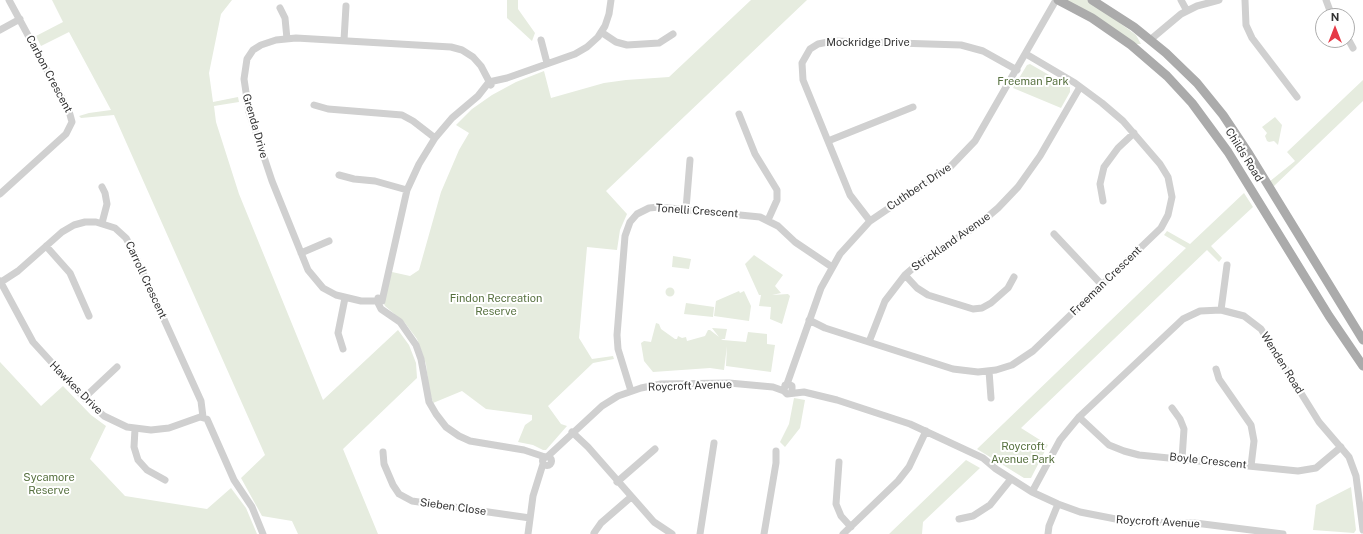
<!DOCTYPE html>
<html>
<head>
<meta charset="utf-8">
<style>
	body { margin:0 }
	#map { position:relative; width:1363px; height:534px; overflow:hidden; background:#fff; font-family:"Public Sans",sans-serif }
	canvas { display:block }
	.north { position:absolute; left:1315px; top:8px; width:40px; height:40px; box-sizing:border-box; background:#fff; border:1px solid #adadad; border-radius:50%; rotate:0deg; font-size:11px; font-weight:700; line-height:16px; text-align:center; color:#333 }
	.north::after { content:''; display:block; margin:auto; width:14px; height:18px; background:#e63946; clip-path:polygon(50% 0,100% 100%,50% 72%,0 100%) }
</style>
</head>
<body>
<div id="map">
<canvas width="1363" height="534"></canvas>
<div class="north">N</div>
</div>
<script>
const context = document.querySelector('canvas').getContext('2d');
context.lineJoin = 'round';
function paint(path, color) {
  context.fillStyle = color;
  context.fill(path, 'evenodd');
}
function shape(rows) {
  const path = new Path2D();
  for (const r of rows) {
    if (r.length === 3) {
      path.moveTo(r[0] + r[2], r[1]);
      path.arc(r[0], r[1], r[2], 0, 2 * Math.PI);
      continue;
    }
    path.moveTo(r[0], r[1]);
    for (let i = 2; i < r.length; i += 2) path.lineTo(r[i], r[i + 1]);
  }
  return path;
}
function trace(path, color, width, dash) {
  context.strokeStyle = color;
  context.lineWidth = width;
  context.lineCap = dash ? 'butt' : 'round';
  context.setLineDash(dash || []);
  context.stroke(path);
}
function drawText(font, color, halo, rows, align = 'center') {
  context.font = font + ' "Public Sans",sans-serif';
  context.lineWidth = 4;
  context.setLineDash([]);
  context.textBaseline = 'middle';
  context.strokeStyle = halo;
  context.fillStyle = color;
  for (const [text, x, y, turn = 0] of rows) {
    context.save();
    context.translate(x, y);
    context.rotate((+turn || 0) * Math.PI / 180);
    context.textAlign = isNaN(turn) ? turn : align;
    if (halo) context.strokeText(text, 0, 0);
    context.fillText(text, 0, 0);
    context.restore();
  }
}
paint(shape([
	[52,0,232,0,221,14,209,73,213,102,238,97,239,102,214,106,216,122,239,194,323,400,398,330,409,345,416,363,417,378,343,449,378,534,298,534,292,521,262,516,241,478,265,455,114,115,81,118,79,116,89,113,111,110,69,32,41,46,36,36,63,22],
	[507,0,518,0,518,9,535,33,532,41,507,18],
	[751,0,807,0,606,191,627,214,620,230,617,250,587,247,579,338,592,359,613,356,614,359,593,363,548,406,561,424,567,426,546,450,543,450,533,445,518,442,525,425,532,420,532,415,486,409,462,391,433,403,429,389,426,364,417,339,405,323,385,306,383,302,392,272,410,276,419,270,441,192,459,150,469,133,456,125,472,109,492,95,516,82,544,71,551,98,604,83,626,80,669,77],
	[1066,0,1087,0,1097,6,1136,35,1141,44,1135,44],
	[1030,64,1070,87,1070,92,1061,108,1013,88,1027,65],
	[1363,80,1363,101,1274,186,1271,185,1269,182,1295,161,1287,152],
	[1275,117,1282,125,1278,145,1274,141,1269,142,1267,141,1265,136,1267,133,1262,127],
	[1244,193,1253,207,1211,246,1222,258,1219,262,1207,250,1021,428,1048,445,1031,478,1024,478,977,449,1186,248,1164,235,1167,231,1190,244],
	[754,255,783,275,775,286,781,293,772,295,788,294,790,296,782,324,770,319,771,307,759,306,761,295,764,295,759,295,745,264],
	[673,256,691,259,689,269,672,267],
	[670,292,4.5],
	[739,291,740,293,744,291,751,306,749,321,714,316,716,301],
	[686,303,714,307,713,317,684,314],
	[656,323,659,324,661,329,675,339,677,339,678,336,682,338,686,337,687,341,705,336,708,330,710,330,719,337,712,328,727,329,725,339,721,339,723,340,746,342,748,332,767,334,767,344,775,345,771,372,726,366,727,346,724,370,710,368,653,372,644,361,641,343,644,341,651,342],
	[0,362,41,406,63,386,91,415,106,426,90,459,125,496,207,509,231,488,246,508,257,534,0,534],
	[794,398,805,400,800,428,785,447,780,442,789,424],
	[966,460,980,468,923,522,922,534,889,534],
	[1351,487,1356,530,1354,533,1313,530,1316,505]
]), '#e6ecdf');
trace(shape([
	[1181,0,1187,11],
	[1245,0,1246,25,1252,38,1297,97],
	[1326,0,1332,16],
	[280,8,285,18,287,39],
	[0,30,20,19],
	[601,32,616,42,627,45,659,43,673,34],
	[1347,37,1353,48],
	[344,40,346,6],
	[541,40,547,63],
	[1150,40,1181,14,1197,6,1219,0],
	[314,105,328,109,402,115,413,121,435,138],
	[739,114,755,154,777,190,777,200,768,220],
	[828,141,913,107],
	[339,175,354,179,375,181,407,190],
	[102,187,105,193,107,204,102,223],
	[0,194,66,134,72,122,69,111,9,0],
	[1103,201,1100,184,1104,167,1118,148,1134,133],
	[686,209,690,160],
	[870,221,850,195,803,80,802,63,810,49,818,44,833,41,961,45,983,51,1017,70],
	[1054,234,1102,285],
	[46,246,70,273,89,316],
	[301,253,329,241],
	[905,275,917,288,928,295,973,309,982,308,991,303,1008,288,1014,277],
	[0,281,33,342,84,398,104,416,127,427,151,430,169,428,200,417,207,419,234,480,252,507,263,534],
	[1,282,18,271,62,232,74,225,85,222,96,222,115,228,126,238,133,251,201,401,203,417],
	[378,298,378,303,381,309,400,322,416,345,421,359,429,402,436,414,446,427,459,436,470,441,524,450,545,457],
	[382,301,361,301,336,295,323,288,308,270,272,181,249,112,244,79,247,59,253,50,261,45,276,40,296,38,451,47,462,50,473,57,481,66,491,85],
	[382,301,407,190,419,164,435,138,452,118,478,96,489,82,507,78,575,54,587,47,598,37,605,26,609,14,611,0],
	[1221,310,1227,265],
	[809,320,825,328,953,369,978,372,996,370,1012,365,1033,351,1161,228,1168,215,1172,197,1168,177,1160,164,1123,121,1102,103,1075,83,1026,54],
	[869,342,885,301,905,275,920,262,978,225,998,208,1018,187,1040,156,1080,87],
	[343,349,338,333,345,298],
	[1216,369,1219,379,1251,425,1254,441,1251,466],
	[989,371,991,398],
	[787,384,821,288,840,254,870,221,951,166,975,141,1056,0],
	[631,391,618,349,617,335,625,236,630,222,637,214,649,208,659,207,760,217,778,226,795,242,832,267],
	[792,392,792,386,788,384,785,385,784,391,787,394,804,392,837,400,910,424,983,458,996,469,1032,492,1058,504,1080,512,1131,522,1195,523,1283,534],
	[84,398,117,367],
	[1172,408,1180,419,1184,429,1182,459],
	[1079,417,1109,445,1124,451,1139,455,1298,471,1316,468,1341,447],
	[135,429,134,447,138,460,147,470,165,480],
	[572,432,588,447,654,522,672,534],
	[383,452,384,464,393,485,399,494,412,501,530,518],
	[547,461,4.5],
	[547,457,602,406,618,396,641,388,661,384,729,383,773,387,784,391],
	[839,462,836,504,841,516,851,527],
	[617,482,655,449],
	[1032,492,1060,440,1079,417,1183,319,1200,311,1221,310,1244,316,1261,329,1319,422,1349,457,1356,476,1363,530],
	[959,519,973,516,990,505,1011,479],
	[594,533,601,523,631,497],
	[528,534,533,496,543,464],
	[700,534,714,443],
	[764,534,776,463,776,451],
	[843,534,898,481,909,467,926,431],
	[1048,534,1049,526,1058,504]
]), '#d0d0d0', 7);
trace(shape([
	[1058,0,1092,18,1131,45,1167,76,1192,103,1228,152,1329,316,1363,366],
	[1092,0,1134,27,1166,53,1197,83,1223,115,1249,154,1363,340]
]), '#ababab', 9);
drawText('11px', '#333', '#fff', [
	["Mockridge Drive",868,43],
	["Carbon Crescent",49,74,62],
	["Grenda Drive",255,126,74],
	["Childs Road",1244,155,58],
	["Cuthbert Drive",919,187,-34],
	["Tonelli Crescent",697,211,4],
	["Strickland Avenue",951,242,-35],
	["Carroll Crescent",146,280,65],
	["Freeman Crescent",1106,281,-44],
	["Wenden Road",1282,363,58],
	["Roycroft Avenue",690,386,-2],
	["Hawkes Drive",76,388,45],
	["Boyle Crescent",1208,461,6],
	["Sieben Close",453,507,8],
	["Roycroft Avenue",1158,522,3]
]);
drawText('11px', '#56703f', '#fff', [
	["Freeman Park",1033,82],
	["Findon Recreation",496,299],
	["Reserve",496,312],
	["Roycroft",1023,447],
	["Avenue Park",1023,460],
	["Sycamore",49,478],
	["Reserve",49,491]
]);
</script>
</body>
</html>
